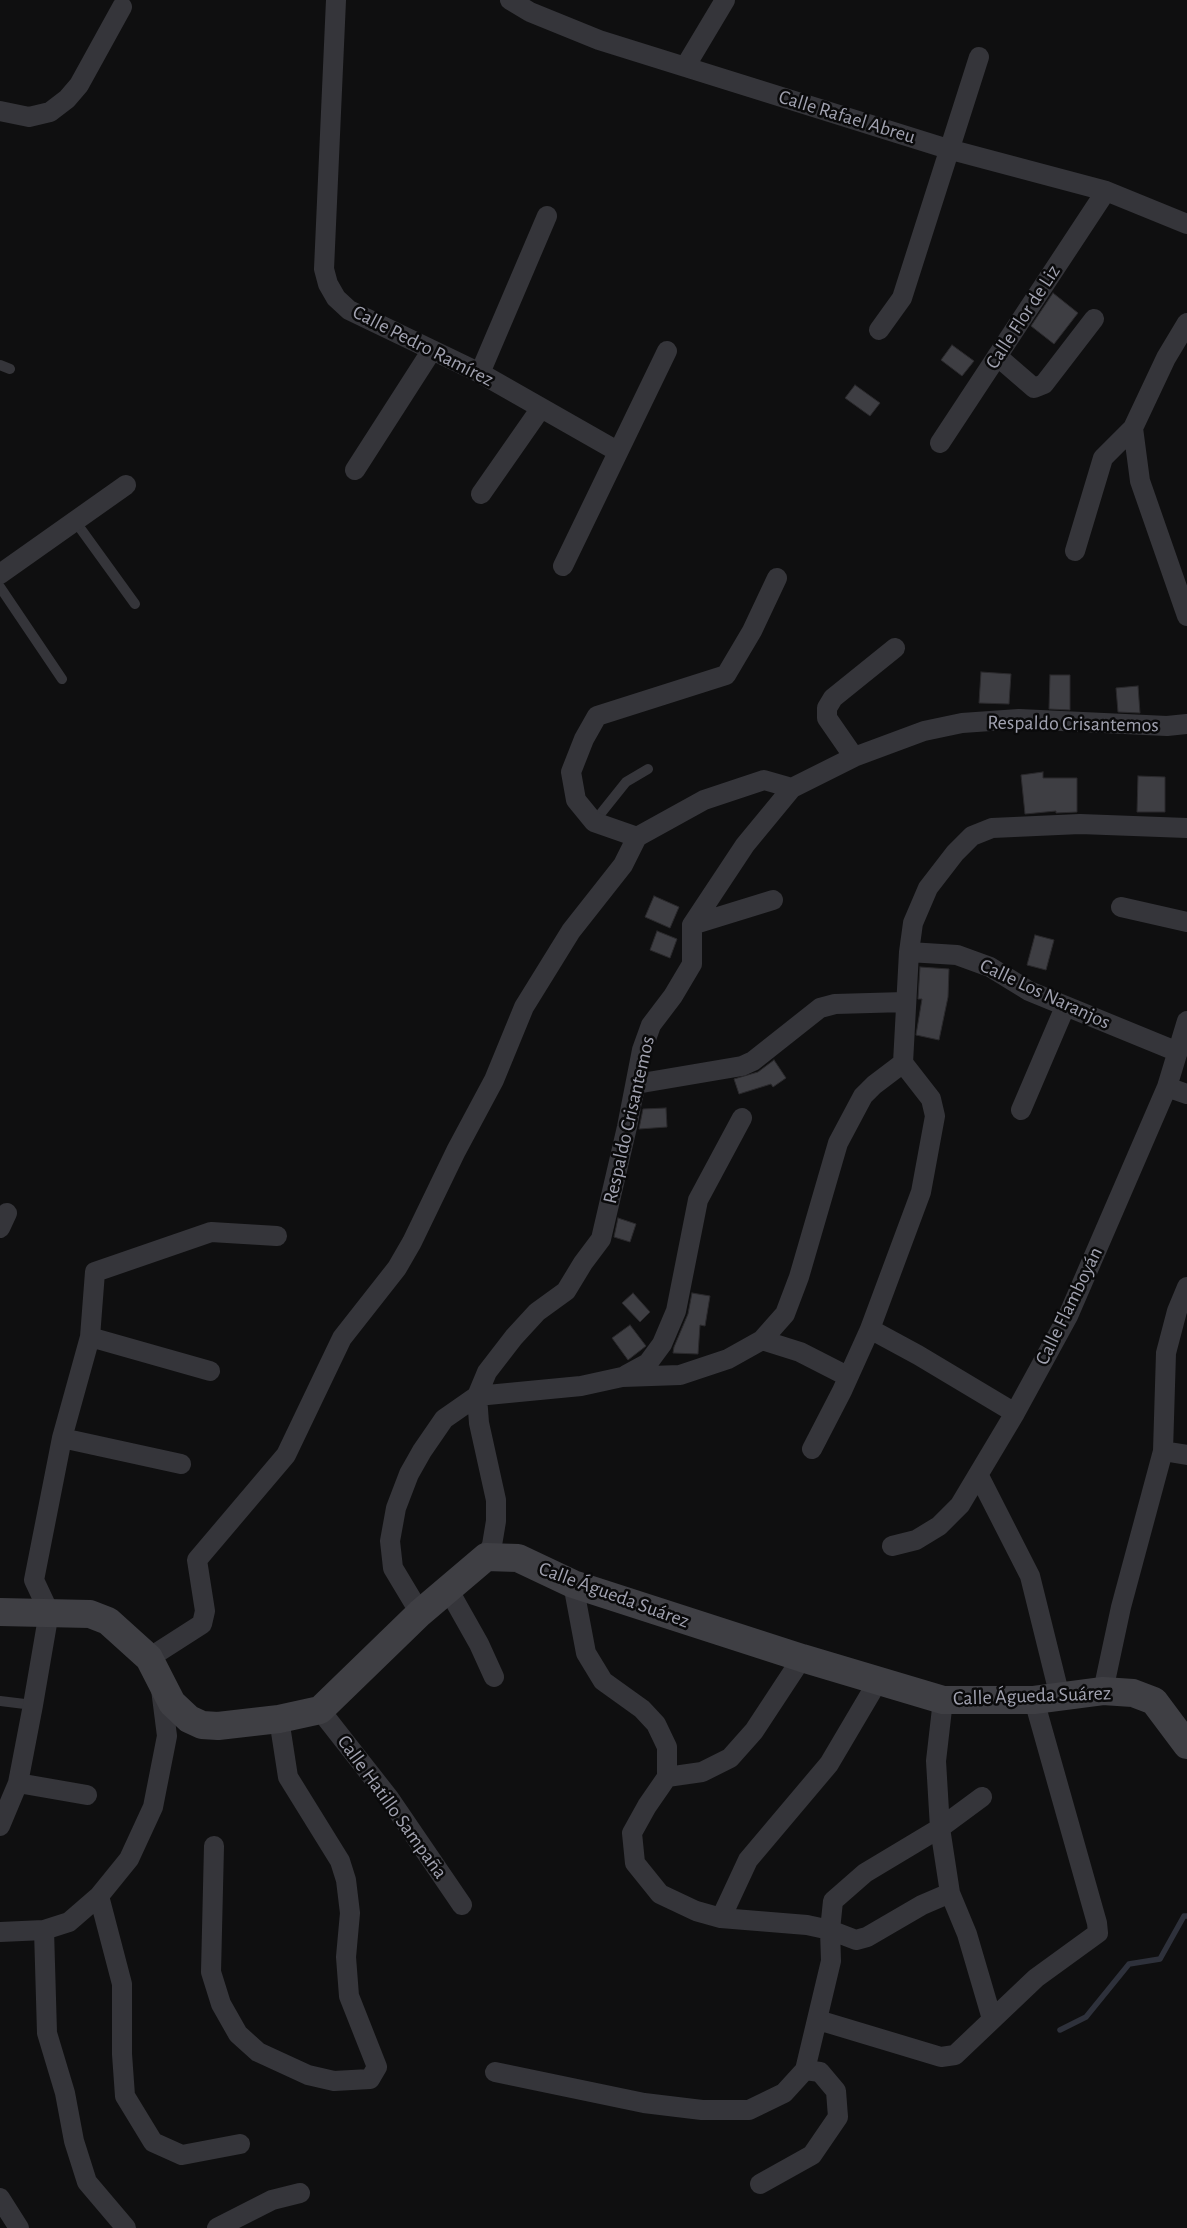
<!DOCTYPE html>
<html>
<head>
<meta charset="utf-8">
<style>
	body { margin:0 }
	canvas { display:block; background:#0f0f10 }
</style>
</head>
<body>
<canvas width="1187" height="2228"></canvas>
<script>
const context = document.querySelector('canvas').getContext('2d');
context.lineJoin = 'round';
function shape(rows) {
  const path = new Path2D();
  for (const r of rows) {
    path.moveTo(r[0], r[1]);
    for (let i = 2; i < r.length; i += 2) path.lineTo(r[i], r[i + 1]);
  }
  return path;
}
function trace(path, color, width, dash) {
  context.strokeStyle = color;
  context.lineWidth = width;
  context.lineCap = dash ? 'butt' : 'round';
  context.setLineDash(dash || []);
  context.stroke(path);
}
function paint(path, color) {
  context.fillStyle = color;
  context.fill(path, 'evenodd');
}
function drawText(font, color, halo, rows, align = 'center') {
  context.font = font + ' "Alegreya Sans",sans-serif';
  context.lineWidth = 5;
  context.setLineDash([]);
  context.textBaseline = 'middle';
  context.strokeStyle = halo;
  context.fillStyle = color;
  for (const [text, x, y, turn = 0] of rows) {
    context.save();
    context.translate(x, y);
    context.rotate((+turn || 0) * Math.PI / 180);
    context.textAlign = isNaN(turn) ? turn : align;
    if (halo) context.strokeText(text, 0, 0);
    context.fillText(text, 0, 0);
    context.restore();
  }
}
trace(shape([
	[1060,2030,1086,2017,1129,1964,1160,1959,1184,1916,1187,1916]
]), '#2e313b', 5.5);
const building = shape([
	[1053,293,1078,313,1054,344,1031,326,1053,293],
	[952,345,974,361,962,376,941,360,952,345],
	[855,385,880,403,870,416,845,398,855,385],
	[981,672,1011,674,1009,704,979,703,981,672],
	[1050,675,1070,675,1070,710,1049,709,1050,675],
	[1138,686,1140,713,1118,712,1116,688,1138,686],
	[1043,772,1043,778,1077,778,1077,812,1056,813,1056,811,1025,814,1021,775,1043,772],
	[1138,776,1165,777,1165,812,1137,812,1138,776],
	[654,896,679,907,670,928,645,917,654,896],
	[657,931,677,939,670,958,650,950,657,931],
	[1035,935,1054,940,1046,970,1027,965,1035,935],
	[920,967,949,969,948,997,939,1040,916,1035,922,999,918,999,920,967],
	[774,1060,786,1078,773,1087,771,1084,739,1094,734,1079,758,1072,774,1060],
	[666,1108,667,1127,639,1129,643,1109,666,1108],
	[618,1218,636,1224,630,1242,614,1237,618,1218],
	[633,1293,650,1312,640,1322,622,1303,633,1293],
	[692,1293,710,1296,705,1326,700,1325,698,1354,673,1353,674,1347,688,1314,692,1293],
	[630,1325,646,1346,628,1360,612,1338,630,1325]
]);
paint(building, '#3e3e43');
trace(building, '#2a292c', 1);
trace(shape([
	[0,365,10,369],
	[75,521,135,604],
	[0,587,62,679],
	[594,822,626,782,648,769],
	[0,1701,33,1705]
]), '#35353a', 10);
trace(shape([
	[336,0,324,269,328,284,336,298,349,310,480,373,617,451],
	[510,0,530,12,599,40,948,149,1106,191,1187,224],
	[685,67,725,0],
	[0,111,29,117,50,112,67,99,79,85,122,7],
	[1187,323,1166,358,1133,428,1140,481,1187,616],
	[879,330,902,298,979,57],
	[997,356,1034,388,1044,384,1094,319],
	[480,373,547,216],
	[940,443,1106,191],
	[355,470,432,350],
	[481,494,541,408],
	[1075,551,1103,458,1133,428],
	[563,566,667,351],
	[0,574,126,485],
	[854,757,827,718,827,708,833,698,895,648],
	[637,837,594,822,576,800,571,772,584,739,597,716,726,675,752,631,777,578],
	[1121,907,1187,922],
	[692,925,773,900],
	[909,952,957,955,990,967,1029,991,1178,1052],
	[636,1084,742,1066,753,1061,820,1008,835,1004,905,1002],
	[1167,1087,1187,1094],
	[1021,1110,1065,1007],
	[0,1228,7,1213],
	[90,1337,210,1371],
	[762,1340,800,1352,847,1376],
	[626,1375,648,1363,662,1344,676,1311,698,1200,742,1118],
	[1015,1413,918,1355,870,1329,921,1192,935,1116,931,1099,903,1063,909,952,913,923,928,888,955,853,972,836,992,828,1080,824,1187,828],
	[62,1438,181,1464],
	[812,1449,842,1391,870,1329],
	[1163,1451,1187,1455],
	[979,1476,1030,1576,1060,1697],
	[892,1546,916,1540,939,1526,960,1505,1015,1413,1068,1316,1167,1087,1187,1021],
	[486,1557,492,1545,496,1521,496,1500,479,1423,477,1396,487,1372,514,1337,537,1312,566,1291,583,1263,601,1239,627,1127,642,1050,651,1025,673,996,692,964,692,925,745,845,792,788,854,757,924,731,962,723,1019,719,1167,726,1187,724],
	[573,1584,586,1653,603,1681,642,1709,656,1724,667,1747,667,1777,647,1806,632,1833,635,1863,660,1894,696,1911,721,1918,807,1925,830,1930,856,1940,867,1937,922,1905,950,1893],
	[448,1589,479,1644,494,1677],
	[420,1613,393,1568,390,1541,396,1508,409,1474,422,1451,444,1419,477,1396,581,1386,622,1377,680,1375,728,1359,762,1340,785,1314,799,1277,838,1143,863,1096,874,1085,903,1063],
	[149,1658,202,1624,205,1611,197,1560,286,1455,342,1338,397,1268,412,1242,456,1151,494,1080,524,1007,571,931,623,865,637,837,704,800,764,780,792,788],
	[1103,1691,1121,1607,1163,1451,1166,1353,1177,1311,1187,1287],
	[943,1700,936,1761,940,1828,950,1893,967,1934,992,2019],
	[320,1710,389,1798,462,1905],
	[667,1777,702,1772,730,1758,754,1731,802,1658],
	[18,1783,87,1795],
	[0,1826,18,1783,33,1705,49,1612,34,1580,62,1438,90,1337,95,1272,211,1232,277,1236],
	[214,1846,211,1972,221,2004,238,2034,258,2052,308,2075,334,2081,370,2079,377,2067,349,1996,346,1957,350,1913,346,1880,340,1861,288,1777,279,1719],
	[99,1896,122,1984,122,2054,125,2096,153,2142,182,2155,240,2144],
	[721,1918,748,1860,829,1764,878,1681],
	[0,1932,44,1930],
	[818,2020,941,2057,955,2055,1036,1978,1098,1933,1097,1923,1034,1700],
	[495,2072,644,2103,702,2110,749,2110,784,2093,805,2070,831,1961,830,1930,833,1901,865,1873,940,1828,982,1797],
	[760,2184,812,2155,838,2117,836,2091,820,2072,805,2070],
	[0,2198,19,2228],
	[126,2228,87,2182,74,2141,65,2093,47,2033,44,1930,69,1922,99,1896,129,1859,153,1807,167,1736,161,1689],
	[217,2228,272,2200,300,2193]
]), '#35353a', 20);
trace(shape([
	[0,1612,90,1614,108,1621,149,1658,172,1703,189,1719,202,1725,218,1726,279,1719,320,1710,420,1613,486,1557,518,1558,573,1584,802,1658,943,1700,1034,1700,1103,1691,1133,1693,1154,1701,1187,1745]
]), '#3f3f44', 28);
drawText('20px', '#a1a2b0', '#0a0a0b', [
	["Calle Rafael Abreu",847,117,17],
	["Calle Flor de Liz",1023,317,-57],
	["Calle Pedro Ramírez",423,346,27],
	["Respaldo Crisantemos",1073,724,1],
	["Calle Los Naranjos",1045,994,25],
	["Respaldo Crisantemos",629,1120,-77],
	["Calle Flamboyán",1069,1306,-64],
	["Calle Águeda Suárez",614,1595,20],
	["Calle Águeda Suárez",1032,1696,-2],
	["Calle Hatillo Sampaña",392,1807,54]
]);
</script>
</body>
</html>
